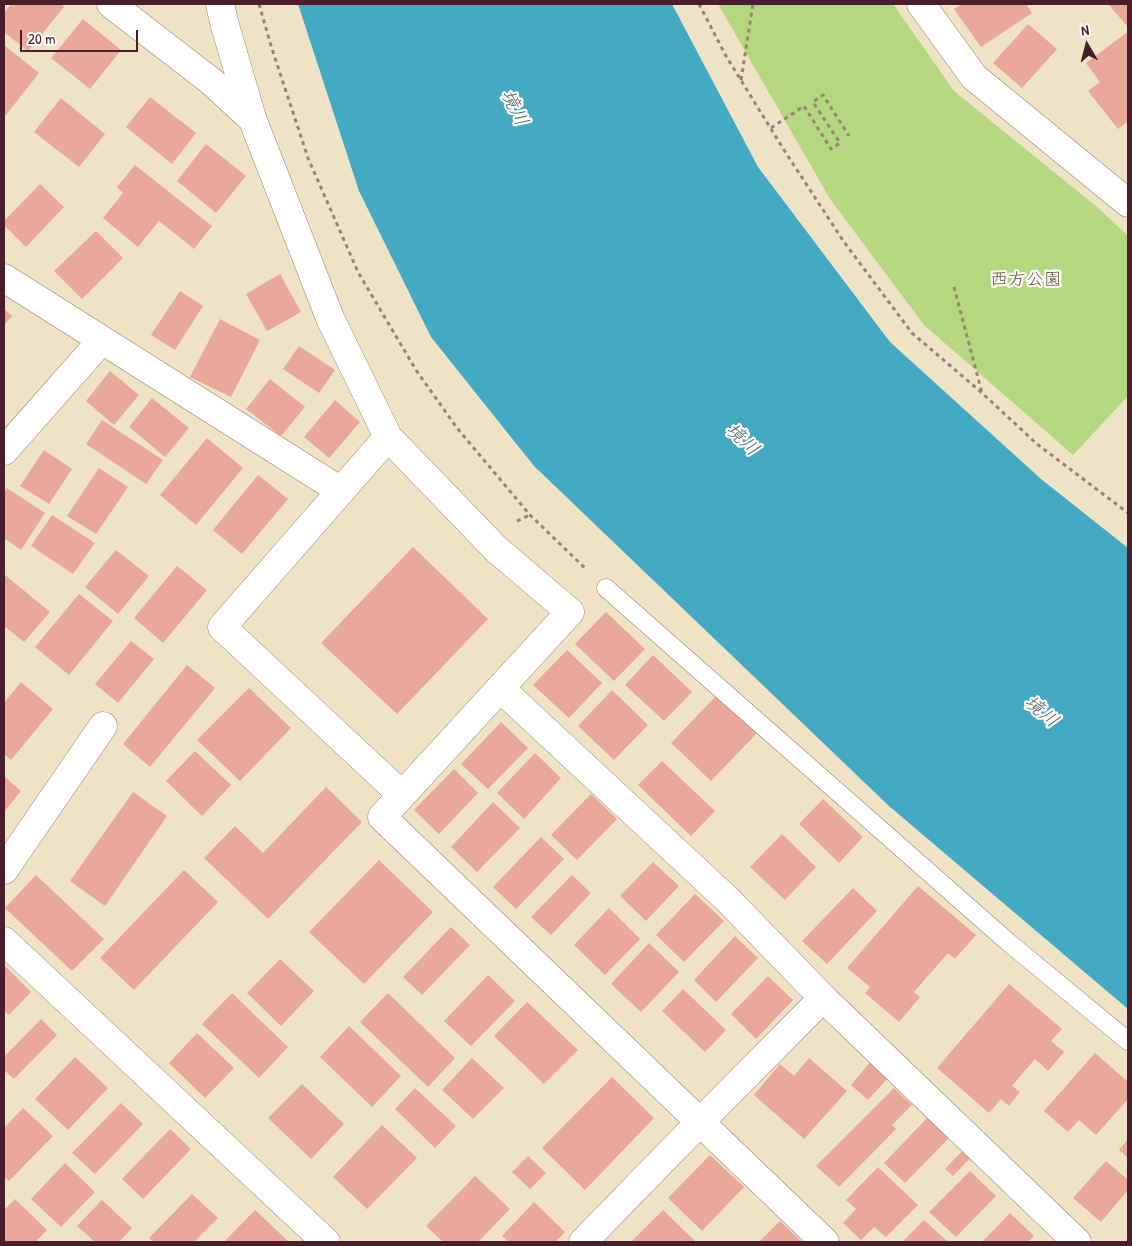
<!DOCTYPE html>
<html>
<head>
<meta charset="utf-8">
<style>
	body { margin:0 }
	#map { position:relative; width:1132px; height:1246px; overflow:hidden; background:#eee3c5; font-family:"Patrick Hand",sans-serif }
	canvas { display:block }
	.frame { position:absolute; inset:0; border:5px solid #4a1f2b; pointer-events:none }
	.north { position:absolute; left:1062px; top:20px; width:50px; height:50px; -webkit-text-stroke:4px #fdfcf7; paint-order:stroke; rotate:352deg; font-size:14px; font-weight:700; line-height:20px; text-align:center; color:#4a1f2b }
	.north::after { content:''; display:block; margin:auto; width:18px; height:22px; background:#4a1f2b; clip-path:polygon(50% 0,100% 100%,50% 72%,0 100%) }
	.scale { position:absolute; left:20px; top:30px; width:118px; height:22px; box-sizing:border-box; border:2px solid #4a1f2b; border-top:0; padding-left:6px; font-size:15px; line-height:18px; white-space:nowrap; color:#4a1f2b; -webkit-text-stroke:4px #fdfcf7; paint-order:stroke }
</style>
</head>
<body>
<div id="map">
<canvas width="1132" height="1246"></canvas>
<div class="frame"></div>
<div class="north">N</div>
<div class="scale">20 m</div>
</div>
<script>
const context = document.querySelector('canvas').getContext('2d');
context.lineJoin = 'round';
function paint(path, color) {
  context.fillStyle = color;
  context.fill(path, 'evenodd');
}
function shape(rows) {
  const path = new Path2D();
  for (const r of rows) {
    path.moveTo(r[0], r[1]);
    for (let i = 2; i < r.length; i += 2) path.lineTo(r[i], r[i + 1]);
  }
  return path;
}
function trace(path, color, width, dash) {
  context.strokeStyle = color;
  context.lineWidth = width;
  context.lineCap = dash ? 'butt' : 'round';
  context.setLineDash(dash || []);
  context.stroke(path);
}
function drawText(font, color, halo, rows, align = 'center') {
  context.font = font + ' "Patrick Hand","Klee One",sans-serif';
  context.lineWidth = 4.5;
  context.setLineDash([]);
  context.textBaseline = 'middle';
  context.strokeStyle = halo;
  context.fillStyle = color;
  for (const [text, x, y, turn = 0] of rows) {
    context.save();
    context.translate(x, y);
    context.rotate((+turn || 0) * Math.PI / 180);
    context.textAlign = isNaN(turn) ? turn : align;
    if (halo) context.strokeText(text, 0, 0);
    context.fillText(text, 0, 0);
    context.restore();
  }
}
paint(shape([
	[718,4,893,4,954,91,1097,207,1128,236,1128,396,1073,455,924,325,830,199]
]), '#b5d77f');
paint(shape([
	[298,4,672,4,758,167,890,342,1041,479,1128,548,1128,1009,889,806,534,466,431,337,359,191]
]), '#44aac4');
paint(shape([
	[11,4,61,4,64,7,28,51,4,32,4,13],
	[962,4,1026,4,1032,13,981,47,954,9],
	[1108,4,1128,4,1128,27],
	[83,19,121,50,90,89,51,58],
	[1028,24,1057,49,1022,88,993,63],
	[1126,33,1128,36,1128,121,1118,129,1088,91,1100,82,1086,63],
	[4,45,39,73,6,115,4,113],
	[150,97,196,133,172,164,126,127],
	[61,98,105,134,79,167,34,132],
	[206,144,246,176,216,213,177,181],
	[135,165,212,226,194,249,159,221,138,247,103,218,123,193,117,187],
	[40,184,64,207,26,247,4,225,4,221],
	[96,231,123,258,82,299,54,271],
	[280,274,301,312,267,331,246,294],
	[180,291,203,306,175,350,151,335],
	[4,309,12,316,4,325],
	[220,319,260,340,231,397,190,377],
	[299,346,335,370,319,393,283,369],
	[110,371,139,395,114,425,86,401],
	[270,379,305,407,281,436,246,409],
	[152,398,189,428,165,457,129,427],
	[335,400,360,422,329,458,304,437],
	[102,420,163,460,146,484,86,444],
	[207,438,243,468,196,525,160,495],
	[44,450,72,469,49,504,20,486],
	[99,468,128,487,96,534,67,516],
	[258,475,288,499,242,554,213,530],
	[7,488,45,513,21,550,4,538,4,493],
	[52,515,95,543,73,574,31,546],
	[413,547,488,619,397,714,321,643],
	[116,550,149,576,118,614,85,587],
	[177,566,207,590,163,643,134,618],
	[5,575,50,612,24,642,4,626],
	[79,594,113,621,69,675,35,647],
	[606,612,645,649,614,681,575,644],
	[131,641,154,659,118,703,95,684],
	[567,650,602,683,569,718,533,685],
	[653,655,692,692,664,721,625,685],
	[187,665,215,688,150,767,123,744],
	[21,682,53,709,11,760,4,754,4,703],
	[249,688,291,728,240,781,197,740],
	[612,690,648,725,614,760,578,726],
	[717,695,757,733,711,781,671,743],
	[501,722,528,748,488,789,461,764],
	[195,751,231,785,202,816,166,781],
	[535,753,561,778,524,819,497,793],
	[662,761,715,811,691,836,638,785],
	[454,769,478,793,439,834,414,810],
	[4,776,21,791,4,812],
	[326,787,362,822,268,919,204,858,235,826,263,853],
	[133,792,167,816,105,906,70,881],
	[591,794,617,819,577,860,551,835],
	[823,799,863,837,839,863,799,824],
	[493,802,520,828,477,872,451,847],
	[782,834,816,867,785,900,750,867],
	[541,837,564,859,516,909,493,887],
	[379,860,433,912,364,984,309,932],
	[653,862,679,886,646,921,620,896],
	[184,870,218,902,134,990,100,958],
	[36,875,104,939,72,971,5,908],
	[572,875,591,893,551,935,531,917],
	[918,886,976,935,955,959,948,953,914,992,920,997,899,1022,865,993,870,987,847,968],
	[853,888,877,911,827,964,802,941],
	[695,894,724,921,684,962,656,935],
	[609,908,640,939,605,975,574,945],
	[451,927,470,945,422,995,403,977],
	[735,936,758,958,716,1002,694,980],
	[649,943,679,972,641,1012,611,984],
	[280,959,314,991,281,1026,247,993],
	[4,965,31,992,9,1015,4,1010],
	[488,975,515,1001,471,1046,444,1021],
	[768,976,793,1000,756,1039,731,1014],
	[1009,984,1062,1029,1051,1041,1064,1052,1048,1071,1035,1059,1012,1086,1020,1092,1009,1106,1001,1099,989,1113,937,1068],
	[683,989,726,1030,705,1052,662,1011],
	[232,993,288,1047,259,1078,202,1024],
	[388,993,455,1058,428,1087,360,1022],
	[527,1002,578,1050,544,1084,494,1036],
	[41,1019,57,1035,14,1079,4,1070,4,1057],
	[349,1026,401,1076,372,1107,320,1057],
	[197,1033,234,1068,205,1098,169,1063],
	[1095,1053,1128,1082,1128,1099,1096,1135,1079,1120,1068,1132,1044,1111],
	[75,1057,108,1088,68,1130,35,1099],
	[472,1058,504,1088,473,1119,442,1090],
	[809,1058,847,1091,804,1139,754,1095,780,1064,794,1076],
	[872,1060,890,1076,868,1100,851,1085],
	[612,1077,654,1118,585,1190,542,1148],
	[302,1084,344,1124,311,1159,268,1118],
	[415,1088,456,1126,435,1148,395,1109],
	[894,1088,912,1105,892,1125,896,1129,839,1187,816,1166],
	[121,1103,143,1124,95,1174,72,1153],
	[23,1108,53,1136,9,1181,4,1177,4,1128],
	[928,1117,949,1138,905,1183,884,1163],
	[382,1125,417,1158,367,1209,333,1177],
	[170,1129,191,1149,143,1199,122,1179],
	[1128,1139,1128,1158,1119,1150],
	[964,1149,972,1156,953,1176,945,1169],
	[710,1155,744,1187,702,1231,668,1198],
	[528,1156,546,1173,530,1189,512,1172],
	[1106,1161,1128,1180,1128,1190,1101,1222,1073,1198],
	[65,1163,95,1192,61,1227,31,1199],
	[878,1167,918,1205,886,1237,874,1227,861,1240,843,1223,856,1209,846,1200],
	[970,1171,996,1196,956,1237,929,1212],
	[475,1176,510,1209,478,1242,443,1242,426,1226],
	[192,1194,218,1218,194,1242,153,1242,149,1238],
	[15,1199,47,1230,35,1242,4,1242,4,1210],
	[102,1200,132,1228,119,1242,95,1242,77,1226],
	[534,1202,565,1232,555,1242,509,1242,502,1236],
	[255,1210,289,1242,224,1242],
	[663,1210,696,1242,631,1242],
	[1010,1213,1034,1236,1028,1242,982,1242],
	[924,1220,948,1242,902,1242],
	[780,1221,802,1242,759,1242]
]), '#e9a89a');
const service = shape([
	[606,588,1008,942,1128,1041]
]);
const minor = shape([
	[111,4,212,82,251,118],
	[220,4,224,22,252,118,330,318,388,437,496,549,570,612,382,817,825,1242],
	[921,4,974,77,1128,203],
	[4,278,341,491],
	[388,437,222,627,402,795],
	[4,451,102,340],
	[500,688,728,900,823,998,1077,1242],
	[4,870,103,726],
	[4,941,326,1242],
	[583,1242,700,1122,823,998]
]);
trace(service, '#9c8178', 19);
trace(minor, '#9c8178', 29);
trace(shape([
	[259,4,272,49,308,158,358,272,416,370,457,428,530,515,586,569],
	[699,4,726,56,784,150,844,242,912,333,982,393,1037,444,1128,513],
	[741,80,753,4],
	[771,128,804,106,831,149,840,143,813,102,823,95,849,136],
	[954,287,982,393],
	[517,521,530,515]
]), '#9c8178', 3, [4, 4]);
trace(service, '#fff', 18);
trace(minor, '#fff', 28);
drawText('18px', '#6a5644', '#fdfcf7', [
	["西方公園",1026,280]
]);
drawText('italic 19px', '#475e70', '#fdfcf7', [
	["境川",514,108,64],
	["境川",742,440,43],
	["境川",1041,712,40]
]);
</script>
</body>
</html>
